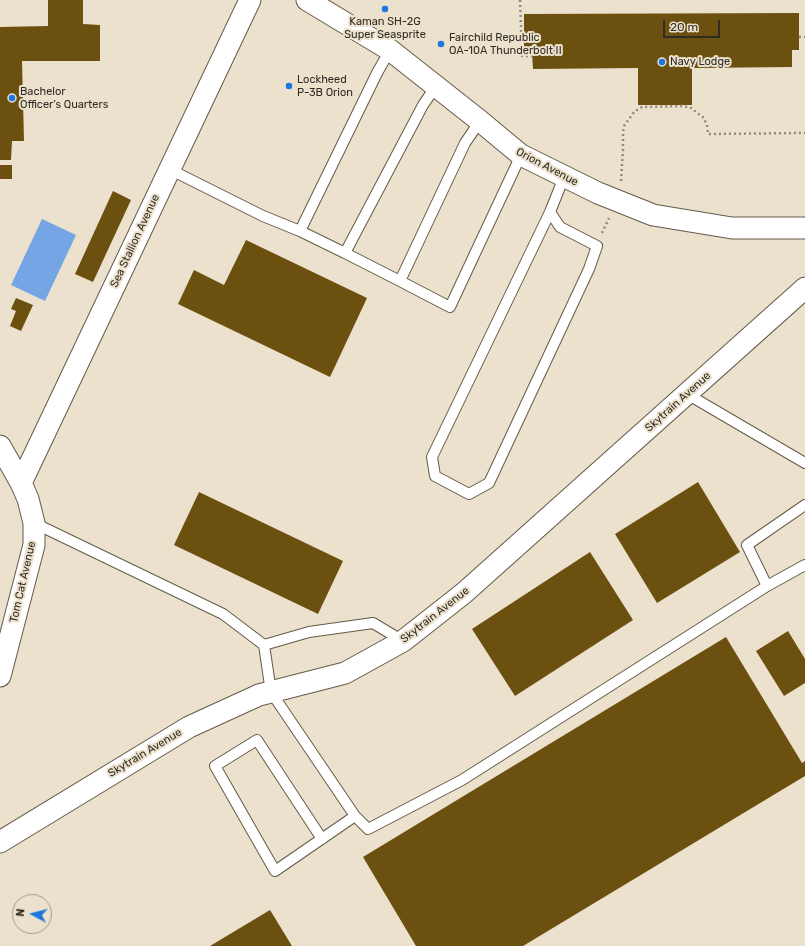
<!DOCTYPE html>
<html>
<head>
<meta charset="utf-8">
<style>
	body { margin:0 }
	#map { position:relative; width:805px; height:946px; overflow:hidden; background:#ece1cd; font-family:Rubik,sans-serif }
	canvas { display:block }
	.north { position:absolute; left:12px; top:894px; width:40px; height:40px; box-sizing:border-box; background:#ece1cd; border:1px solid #a19989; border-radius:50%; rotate:277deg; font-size:11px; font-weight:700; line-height:16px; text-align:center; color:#302c24 }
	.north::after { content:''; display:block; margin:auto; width:14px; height:18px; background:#1a77e0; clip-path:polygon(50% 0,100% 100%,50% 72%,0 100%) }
	.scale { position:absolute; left:663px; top:20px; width:57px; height:18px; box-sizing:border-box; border:2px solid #302c24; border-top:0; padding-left:5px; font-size:12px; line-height:14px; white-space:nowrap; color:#302c24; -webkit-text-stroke:3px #ece1cd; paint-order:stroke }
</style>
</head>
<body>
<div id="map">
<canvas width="805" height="946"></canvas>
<div class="north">N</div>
<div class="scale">20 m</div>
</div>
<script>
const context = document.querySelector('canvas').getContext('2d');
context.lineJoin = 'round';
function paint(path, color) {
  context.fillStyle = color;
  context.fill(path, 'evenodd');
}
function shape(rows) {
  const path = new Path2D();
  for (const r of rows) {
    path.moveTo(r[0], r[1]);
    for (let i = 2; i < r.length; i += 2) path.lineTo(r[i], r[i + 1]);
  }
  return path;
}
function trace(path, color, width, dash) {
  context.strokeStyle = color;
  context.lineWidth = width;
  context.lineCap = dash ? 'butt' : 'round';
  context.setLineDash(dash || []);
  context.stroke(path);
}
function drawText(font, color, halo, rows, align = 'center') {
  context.font = font + ' Rubik,sans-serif';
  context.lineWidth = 4;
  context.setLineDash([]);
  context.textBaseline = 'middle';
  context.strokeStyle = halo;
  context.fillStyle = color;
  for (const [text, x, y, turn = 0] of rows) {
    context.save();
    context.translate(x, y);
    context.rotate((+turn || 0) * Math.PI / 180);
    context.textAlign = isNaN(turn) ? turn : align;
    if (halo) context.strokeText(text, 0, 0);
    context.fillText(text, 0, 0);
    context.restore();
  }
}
paint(shape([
	[42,219,76,235,45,301,11,285]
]), '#75a5e4');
paint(shape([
	[48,0,83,0,83,24,100,25,100,61,22,61,24,141,12,141,11,160,0,160,0,27,48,26],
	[799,13,799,50,792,50,792,67,692,68,692,105,638,105,638,68,533,69,532,53,524,53,524,14],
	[0,165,12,165,12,179,0,179],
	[113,191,131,200,93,282,75,274],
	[246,240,367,298,330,377,178,304,194,270,224,285],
	[16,298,33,305,21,331,10,326,16,311,11,309],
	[698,482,740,552,657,603,615,534],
	[199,492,343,561,318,614,174,545],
	[590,552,633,620,515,696,472,629],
	[788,631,805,659,805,683,784,696,756,651],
	[726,637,802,763,805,761,805,776,523,946,416,946,363,857],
	[270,910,292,946,210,946]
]), '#6c5010');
const lane = shape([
	[480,121,465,143,400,281,450,307,521,155],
	[169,169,263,216,300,231],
	[550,212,560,227,597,246,589,269,489,483,469,494,435,476,432,457,550,212,564,177],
	[345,253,300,231,377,73,390,50],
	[400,281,345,253,423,105,436,86],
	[687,394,805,463],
	[34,523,223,614,264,645],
	[767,586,747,545,805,505],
	[355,816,368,829,462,780,767,586,805,565],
	[322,839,257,740,215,766,275,871,355,816,271,692,264,645,309,632,373,623,403,641]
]);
const street = shape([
	[307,0,390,50,480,121,521,155,598,193,653,215,732,228,805,228],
	[0,446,21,483,28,499,34,523,34,545,0,676],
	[21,483,250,0],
	[0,842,189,727,259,695,345,673,403,641,464,593,805,288]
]);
trace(lane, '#645a49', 12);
trace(street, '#645a49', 23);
trace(shape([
	[520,0,522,56,533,56],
	[799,37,805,37],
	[621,181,623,150,623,132,624,126,634,112,642,107,683,106,691,108,704,118,707,126,708,134,805,133],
	[602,233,609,218]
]), '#91897b', 2.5, [2, 3]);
trace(lane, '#fff', 10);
trace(street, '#fff', 21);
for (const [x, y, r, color] of [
	[385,9,4,"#1a77e0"],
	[441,44,4,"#1a77e0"],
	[662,62,4,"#1a77e0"],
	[289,86,4,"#1a77e0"],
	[12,98,4,"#1a77e0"]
]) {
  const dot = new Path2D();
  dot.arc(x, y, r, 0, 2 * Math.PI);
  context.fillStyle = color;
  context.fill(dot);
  trace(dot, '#ece1cd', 1.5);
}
drawText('11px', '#302c24', '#ece1cd', [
	["Kaman SH-2G",385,22,"center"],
	["Super Seasprite",385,35,"center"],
	["Fairchild Republic",449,38],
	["OA-10A Thunderbolt II",449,51],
	["Navy Lodge",670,62],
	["Lockheed",297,80],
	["P-3B Orion",297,93],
	["Bachelor",20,92],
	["Officer’s Quarters",20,105]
], 'left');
drawText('11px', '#302c24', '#ece1cd', [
	["Orion Avenue",547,167,28],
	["Sea Stallion Avenue",135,241,-65],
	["Skytrain Avenue",678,402,-42],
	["Tom Cat Avenue",23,582,-77],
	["Skytrain Avenue",435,615,-38],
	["Skytrain Avenue",145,753,-31]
]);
</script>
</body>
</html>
